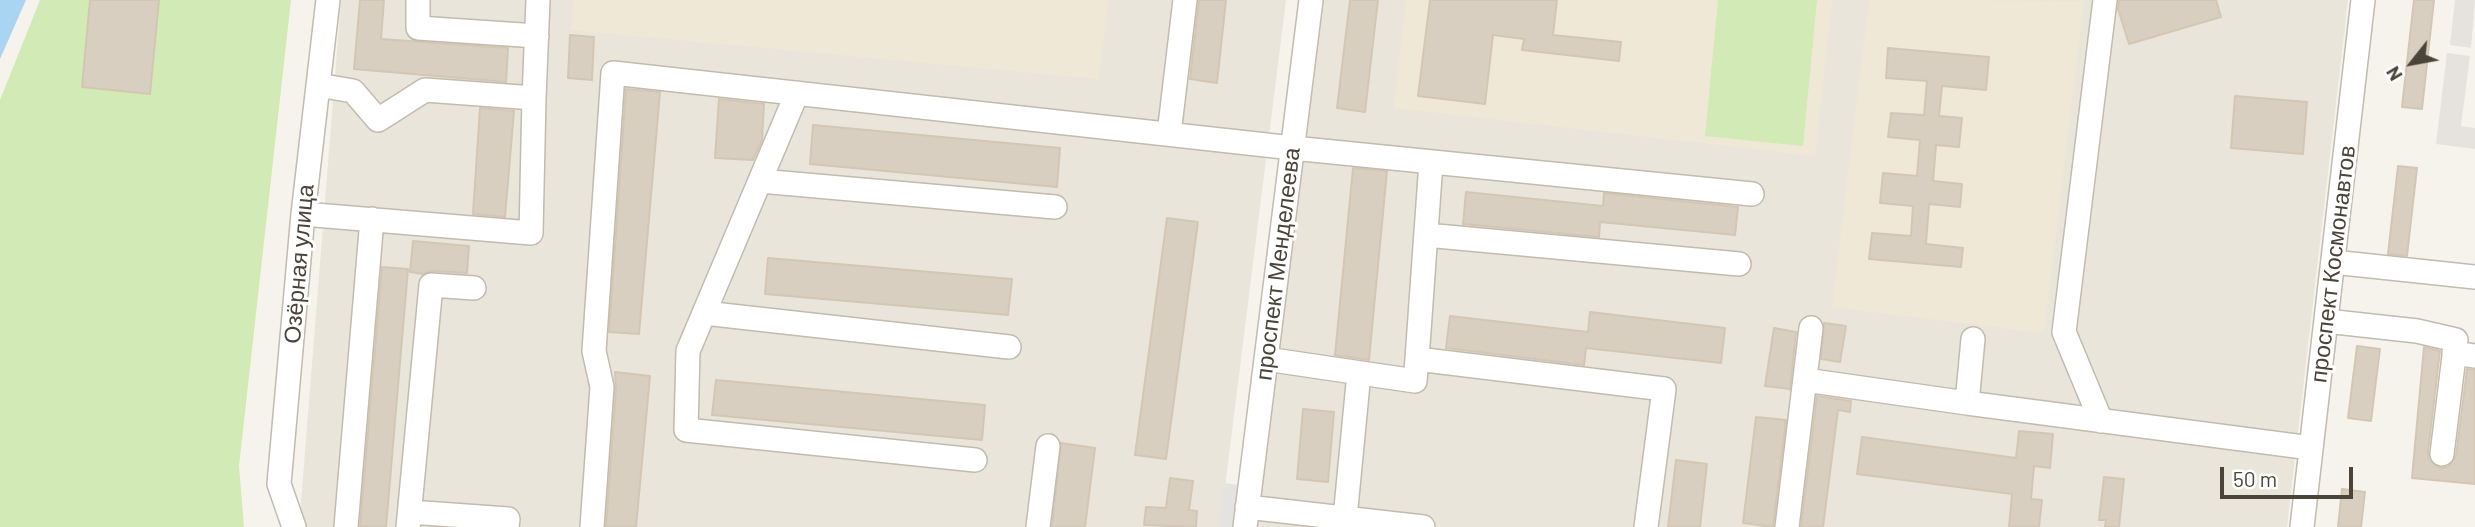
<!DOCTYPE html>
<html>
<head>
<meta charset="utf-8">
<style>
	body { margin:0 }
	#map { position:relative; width:2475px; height:527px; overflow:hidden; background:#f6f3ec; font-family:Barlow,sans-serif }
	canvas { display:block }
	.north { position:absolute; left:2377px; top:28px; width:70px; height:70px; -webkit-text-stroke:5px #fff; paint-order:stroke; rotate:239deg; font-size:19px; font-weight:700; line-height:28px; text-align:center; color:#4b4439 }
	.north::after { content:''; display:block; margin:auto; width:24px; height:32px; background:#4b4439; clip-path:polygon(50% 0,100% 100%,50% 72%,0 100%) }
	.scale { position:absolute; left:2220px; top:467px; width:133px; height:32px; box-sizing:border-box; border:4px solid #4b4439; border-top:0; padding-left:9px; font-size:21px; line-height:24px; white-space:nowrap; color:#4b4439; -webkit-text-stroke:5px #fff; paint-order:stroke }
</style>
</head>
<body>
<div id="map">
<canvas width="2475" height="527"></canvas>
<div class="north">N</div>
<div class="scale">50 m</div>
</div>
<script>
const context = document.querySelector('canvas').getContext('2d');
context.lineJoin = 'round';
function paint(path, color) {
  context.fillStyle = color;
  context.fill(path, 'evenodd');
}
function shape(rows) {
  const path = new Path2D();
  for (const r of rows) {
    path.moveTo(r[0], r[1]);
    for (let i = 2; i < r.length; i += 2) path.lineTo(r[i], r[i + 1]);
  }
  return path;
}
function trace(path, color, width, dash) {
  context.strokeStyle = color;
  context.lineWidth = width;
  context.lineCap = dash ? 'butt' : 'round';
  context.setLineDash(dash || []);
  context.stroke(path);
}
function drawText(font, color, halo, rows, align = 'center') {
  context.font = font + ' Barlow,sans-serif';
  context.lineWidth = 6;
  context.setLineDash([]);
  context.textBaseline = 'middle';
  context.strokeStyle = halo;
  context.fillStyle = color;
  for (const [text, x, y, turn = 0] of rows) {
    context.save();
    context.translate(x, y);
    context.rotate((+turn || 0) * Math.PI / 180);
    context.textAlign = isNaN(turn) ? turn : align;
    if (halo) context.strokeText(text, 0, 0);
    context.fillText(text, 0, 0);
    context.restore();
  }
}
paint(shape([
	[341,0,1286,0,1220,527,299,527],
	[1315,0,2348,0,2287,527,1251,527]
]), '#eae5da');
paint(shape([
	[2455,0,2475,0,2471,48,2450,45],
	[2447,53,2470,56,2461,126,2475,128,2475,149,2436,144]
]), '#e6e2dd');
paint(shape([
	[573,0,1108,0,1099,79,571,30],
	[1406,0,1832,0,1815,156,1394,108],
	[1869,0,2084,1,2044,333,1832,307]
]), '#efe8d6');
paint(shape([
	[40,0,291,0,239,466,244,527,0,527,0,100],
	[1718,0,1817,0,1803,146,1705,136]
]), '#d2eab5');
paint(shape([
	[1224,483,1239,485,1234,527,1219,527]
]), '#e5e3e0');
paint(shape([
	[0,0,26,0,0,59]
]), '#a9d4f2');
const building = shape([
	[90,0,159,0,150,94,82,87,90,0],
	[360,0,384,0,381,39,508,48,506,82,354,69,360,0],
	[1199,0,1226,0,1217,83,1190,79,1199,0],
	[1350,0,1378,0,1365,112,1337,108,1350,0],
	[1430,0,1557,0,1553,35,1621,42,1619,61,1522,50,1524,39,1493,35,1485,104,1418,96,1430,0],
	[2119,0,2216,0,2221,17,2129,44,2118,9,2119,0],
	[2414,0,2434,0,2422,109,2402,107,2414,0],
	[570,35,594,37,592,80,568,78,570,35],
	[1888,48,1989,57,1986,90,1942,86,1939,116,1962,118,1959,147,1936,145,1933,181,1962,184,1960,207,1929,204,1926,244,1963,248,1961,267,1869,259,1872,233,1911,236,1913,206,1880,203,1883,173,1917,176,1920,140,1888,137,1891,113,1924,115,1927,81,1886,78,1888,48],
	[626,89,660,92,639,334,609,332,626,89],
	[2235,96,2307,102,2303,154,2231,148,2235,96],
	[719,99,764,104,762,140,753,160,715,158,719,99],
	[480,108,514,111,505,217,473,214,480,108],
	[813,125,1060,148,1057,187,810,164,813,125],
	[2398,166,2417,168,2407,256,2388,254,2398,166],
	[1353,168,1387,171,1369,360,1335,355,1353,168],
	[1466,192,1603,206,1604,193,1738,207,1735,235,1600,222,1599,237,1463,224,1466,192],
	[1167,218,1198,222,1166,459,1135,455,1167,218],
	[413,241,469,246,467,273,432,271,423,274,410,272,413,241],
	[768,258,1012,279,1008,315,765,294,768,258],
	[382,267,408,269,386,527,376,527,360,526,382,267],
	[1590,312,1725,328,1721,363,1586,348,1584,365,1446,348,1450,316,1588,332,1590,312],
	[1824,323,1846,326,1840,362,1821,359,1824,323],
	[1774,328,1796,332,1790,389,1765,386,1774,328],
	[2357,346,2380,349,2371,421,2348,418,2357,346],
	[2424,347,2440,351,2428,452,2429,460,2440,468,2448,467,2456,456,2467,369,2475,370,2475,484,2412,478,2424,347],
	[615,372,650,376,636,527,606,527,616,388,615,372],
	[716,380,985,405,982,440,712,415,716,380],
	[1817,396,1851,401,1850,412,1838,410,1823,527,1801,527,1817,396],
	[1303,409,1334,412,1328,482,1297,479,1303,409],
	[1756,417,1786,420,1773,527,1743,523,1756,417],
	[2019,431,2053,434,2050,468,2034,466,2031,499,2042,500,2039,527,2009,527,2012,494,1857,474,1862,437,2016,458,2019,431],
	[1061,443,1095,448,1085,527,1052,527,1061,443],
	[1676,460,1707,464,1700,527,1668,527,1676,460],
	[2104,477,2124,479,2119,527,2105,527,2106,520,2099,520,2104,477],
	[1170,478,1193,481,1189,510,1197,511,1196,527,1144,525,1146,507,1166,508,1170,478],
	[2342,489,2365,492,2361,527,2338,527,2342,489]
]);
paint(building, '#d8cfc1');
trace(building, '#d3c7b4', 2);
const minor = shape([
	[418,0,418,28,537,36],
	[318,85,353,91,378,120,425,90,534,98,538,0],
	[797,93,688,351,686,430,975,460],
	[1169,134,1185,0],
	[760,181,1055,207],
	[303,214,531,233,534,98],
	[1426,235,1739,264],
	[2333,262,2475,277],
	[704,313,1009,347],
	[2326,321,2417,331,2456,340,2442,454],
	[1973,339,1967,403,2311,448],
	[2454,353,2475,356],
	[1266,359,1415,381,1417,359,1664,389,1646,527],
	[1417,359,1431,162],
	[1805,380,1967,403],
	[2101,421,2064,332,2105,0],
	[1247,507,1423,527],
	[410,512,508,519,507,527],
	[1345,518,1359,373],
	[294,527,279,484,303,214,328,0],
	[346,527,372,219],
	[408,527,431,285,474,288],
	[592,527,602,387,594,351,613,73,1293,148,1752,194],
	[1038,527,1048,446],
	[1245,527,1311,0],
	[1787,527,1811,328],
	[2302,527,2363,0]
]);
trace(minor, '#c2bbae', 26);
trace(minor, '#fff', 23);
drawText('23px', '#4b4439', '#fff', [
	["Озёрная улица",299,264,-85],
	["проспект Менделеева",1278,264,-83],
	["проспект Космонавтов",2333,264,-83]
]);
</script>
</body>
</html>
